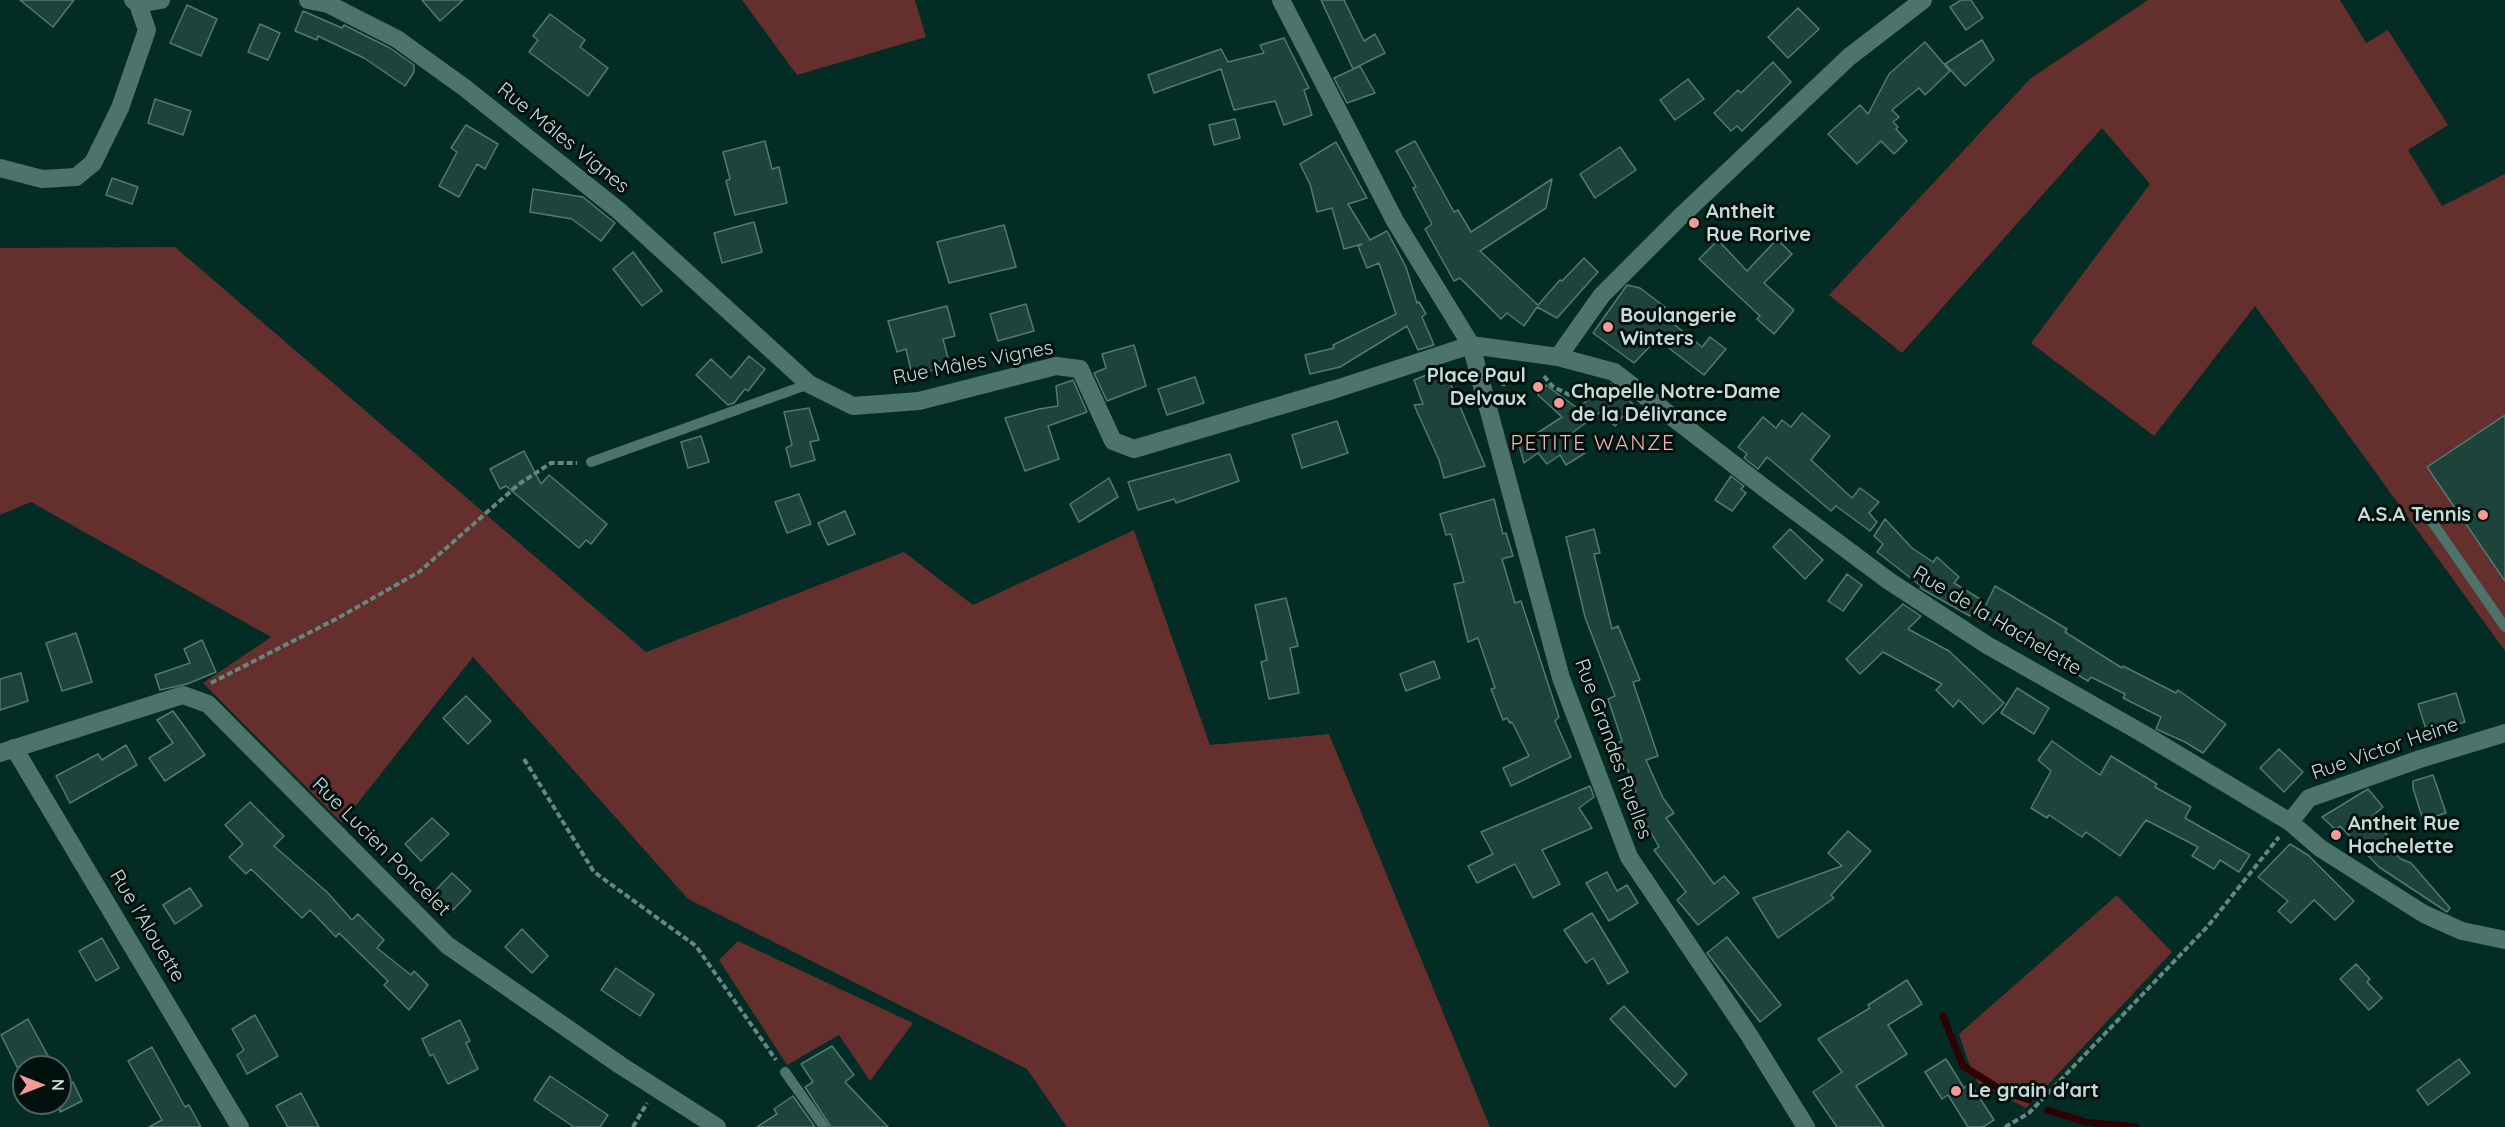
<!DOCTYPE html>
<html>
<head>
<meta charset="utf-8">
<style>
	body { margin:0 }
	#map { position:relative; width:2505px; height:1127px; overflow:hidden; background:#022c24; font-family:Quicksand,sans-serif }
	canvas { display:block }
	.north { position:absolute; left:12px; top:1055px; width:60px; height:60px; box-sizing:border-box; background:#03110e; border:2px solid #51625e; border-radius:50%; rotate:90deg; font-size:16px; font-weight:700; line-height:24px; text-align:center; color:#c7dcd6 }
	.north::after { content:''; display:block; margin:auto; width:21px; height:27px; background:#f59b96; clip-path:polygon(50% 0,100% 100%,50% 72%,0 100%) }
</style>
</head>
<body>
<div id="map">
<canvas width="2505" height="1127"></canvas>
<div class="north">N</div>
</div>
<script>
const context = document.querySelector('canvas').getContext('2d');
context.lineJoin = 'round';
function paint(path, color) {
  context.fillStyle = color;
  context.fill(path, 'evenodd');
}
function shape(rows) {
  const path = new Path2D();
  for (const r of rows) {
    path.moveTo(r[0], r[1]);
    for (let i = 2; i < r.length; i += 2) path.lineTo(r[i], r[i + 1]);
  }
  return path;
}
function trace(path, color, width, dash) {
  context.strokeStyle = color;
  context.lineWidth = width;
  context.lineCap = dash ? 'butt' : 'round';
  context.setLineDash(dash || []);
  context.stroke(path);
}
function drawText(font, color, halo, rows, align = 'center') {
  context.font = font + ' Quicksand,sans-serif';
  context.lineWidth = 6;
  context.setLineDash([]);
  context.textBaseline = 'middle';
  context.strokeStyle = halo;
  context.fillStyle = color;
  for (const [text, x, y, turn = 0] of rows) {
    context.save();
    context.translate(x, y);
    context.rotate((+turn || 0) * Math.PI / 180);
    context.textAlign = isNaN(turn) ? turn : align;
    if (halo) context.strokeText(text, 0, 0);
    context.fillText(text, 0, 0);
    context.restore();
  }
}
paint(shape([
	[742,0,915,0,926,37,797,75],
	[2148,0,2340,0,2366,43,2388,30,2448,125,2408,150,2442,206,2505,174,2505,651,2255,306,2154,436,2031,343,2150,184,2102,128,1902,353,1829,295,2031,78],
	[175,247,646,652,904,552,973,605,1134,530,1210,745,1329,734,1490,1127,1067,1127,1027,1069,688,899,473,657,342,823,203,683,271,637,31,502,0,515,0,248],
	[2117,895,2172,952,2026,1108,1978,1083,1968,1061,1959,1034],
	[738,941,913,1023,870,1081,839,1035,787,1065,719,960]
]), '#642f2d');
trace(shape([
	[1943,1016,1963,1066,2003,1091,2029,1100],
	[2048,1110,2085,1122,2136,1127]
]), '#2e0002', 7);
const building = shape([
	[20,0,74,0,53,27,20,0],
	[422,0,463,0,440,21,422,0],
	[1321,0,1344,0,1364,41,1375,34,1385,53,1353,69,1321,0],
	[1961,0,1971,0,1983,18,1966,30,1950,7,1961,0],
	[187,5,217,19,201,56,170,43,187,5],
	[1798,8,1819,29,1788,58,1768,37,1798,8],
	[303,11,342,28,344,25,390,48,414,65,414,72,405,86,364,58,318,36,317,40,295,31,303,11],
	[550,14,585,40,580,47,608,68,588,96,529,52,538,40,533,36,550,14],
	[260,24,280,33,268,60,248,52,260,24],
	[1284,38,1309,88,1304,90,1312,115,1284,125,1275,101,1234,110,1221,69,1154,93,1148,75,1221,49,1228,62,1264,53,1260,45,1284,38],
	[1982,40,1994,60,1965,86,1945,64,1982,40],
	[1925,42,1950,71,1925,95,1919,88,1892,110,1899,117,1893,122,1898,127,1896,129,1907,141,1894,154,1881,141,1857,164,1828,134,1860,105,1868,114,1889,74,1925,42],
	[1773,62,1791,82,1742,131,1737,126,1731,131,1714,113,1738,90,1741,93,1773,62],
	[1360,66,1375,93,1347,103,1334,78,1360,66],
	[1688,79,1704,99,1675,120,1660,100,1688,79],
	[155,99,191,111,183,135,148,123,155,99],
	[1235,119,1240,138,1214,145,1209,125,1235,119],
	[466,125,498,144,485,169,477,164,459,197,439,186,457,152,451,148,466,125],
	[765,141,772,169,779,167,787,203,735,215,726,181,730,179,723,152,765,141],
	[1415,141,1454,212,1458,210,1471,232,1552,179,1546,208,1480,251,1538,305,1560,280,1562,281,1584,258,1598,272,1557,318,1537,307,1524,326,1507,313,1501,319,1460,278,1454,281,1425,229,1432,224,1413,188,1416,187,1396,151,1415,141],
	[1336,142,1367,198,1348,204,1370,240,1387,231,1406,267,1417,303,1419,302,1426,314,1422,317,1434,345,1418,350,1407,326,1340,367,1310,374,1305,355,1334,348,1333,345,1396,314,1379,263,1367,268,1358,246,1362,244,1344,249,1332,208,1317,212,1310,184,1300,164,1336,142],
	[1620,147,1636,170,1595,198,1580,174,1620,147],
	[112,178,138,187,132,204,106,195,112,178],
	[533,189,583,197,615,223,601,241,572,219,530,212,533,189],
	[754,222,762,252,722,263,714,233,754,222],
	[1004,225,1016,267,949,283,937,242,1004,225],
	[1777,239,1792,254,1764,283,1794,310,1774,334,1757,319,1760,316,1699,259,1718,240,1747,271,1777,239],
	[633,252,662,291,642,306,613,269,633,252],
	[1627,285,1640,288,1665,307,1660,313,1702,347,1710,337,1726,349,1704,375,1657,339,1634,363,1593,333,1627,285],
	[1026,304,1034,331,998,341,990,314,1026,304],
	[947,306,955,336,943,339,950,366,912,375,906,349,897,352,888,321,947,306],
	[1134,345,1146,386,1107,401,1094,373,1106,368,1102,354,1134,345],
	[749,356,765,369,748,391,745,389,734,403,728,405,696,375,711,359,731,378,749,356],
	[1443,366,1485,466,1444,478,1439,460,1414,405,1423,404,1414,380,1429,374,1427,371,1443,366],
	[1195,377,1204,403,1167,415,1158,389,1195,377],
	[1073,380,1087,412,1048,426,1059,459,1025,471,1005,418,1039,409,1058,406,1056,386,1073,380],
	[1611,384,1633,404,1615,426,1599,413,1572,433,1585,453,1566,465,1560,455,1547,464,1538,453,1524,463,1519,445,1562,417,1538,395,1546,385,1577,408,1611,384],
	[809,408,819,440,810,442,815,460,791,467,786,448,792,445,784,412,809,408],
	[1802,413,1830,436,1811,460,1852,498,1860,488,1879,502,1869,513,1877,522,1870,531,1836,506,1831,511,1767,457,1758,469,1744,458,1747,454,1738,447,1763,417,1776,428,1782,420,1791,427,1802,413],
	[2505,415,2505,581,2427,467,2505,415],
	[1337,421,1348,453,1302,468,1292,435,1337,421],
	[701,436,709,462,688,468,681,442,701,436],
	[524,451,541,484,549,475,607,524,591,544,586,540,579,548,506,486,500,489,490,469,524,451],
	[1230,454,1239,481,1176,503,1174,499,1138,510,1128,482,1230,454],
	[1731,476,1744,486,1741,489,1746,493,1732,511,1715,500,1731,476],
	[1109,478,1118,497,1079,522,1070,504,1109,478],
	[799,494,811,524,787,533,775,502,799,494],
	[1494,499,1503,534,1506,533,1513,556,1502,559,1515,603,1521,601,1559,717,1555,721,1571,757,1511,786,1503,768,1529,756,1512,722,1510,723,1507,718,1503,720,1491,689,1495,688,1478,638,1468,642,1454,584,1464,582,1451,534,1446,535,1440,514,1494,499],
	[845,511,855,534,828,545,818,523,845,511],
	[1885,519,1912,548,1933,562,1937,557,1959,577,1954,583,1980,599,1970,616,1920,588,1921,586,1877,552,1883,544,1874,536,1885,519],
	[1594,529,1600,553,1594,554,1612,629,1618,626,1640,680,1633,682,1658,756,1646,760,1663,798,1674,813,1666,818,1714,884,1724,876,1739,893,1698,925,1677,900,1686,892,1654,850,1659,847,1630,795,1636,791,1617,743,1622,741,1608,699,1615,696,1585,617,1566,537,1594,529],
	[1790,529,1823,560,1805,579,1773,547,1790,529],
	[1847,574,1862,585,1843,611,1828,601,1847,574],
	[1995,586,2067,629,2065,632,2122,668,2123,666,2176,693,2178,690,2226,724,2203,753,2185,742,2156,729,2161,717,2123,698,2125,694,2091,677,2088,681,2037,650,2040,647,1981,615,1995,586],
	[1286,598,1298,646,1290,648,1299,693,1269,699,1261,662,1267,660,1255,605,1286,598],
	[1903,604,1921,616,1908,629,1949,651,2004,703,1983,724,1959,700,1953,707,1936,690,1942,684,1883,652,1860,674,1846,659,1903,604],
	[76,633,92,682,62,691,46,643,76,633],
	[202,640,216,672,187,684,160,690,155,675,190,663,184,649,202,640],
	[1434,661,1440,678,1406,691,1400,674,1434,661],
	[21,673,28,701,0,710,0,679,21,673],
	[2017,688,2049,708,2034,734,2001,713,2017,688],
	[2456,693,2465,722,2427,733,2418,704,2456,693],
	[466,696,491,721,468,744,443,718,466,696],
	[173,711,205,755,165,781,149,758,173,743,157,720,173,711],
	[2052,741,2100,775,2111,756,2157,784,2155,787,2191,807,2185,818,2250,855,2239,872,2220,860,2214,869,2192,856,2198,847,2146,820,2120,856,2086,832,2082,837,2049,815,2047,818,2031,808,2051,771,2038,760,2052,741],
	[126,745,137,765,70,803,56,776,98,754,102,760,126,745],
	[2279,749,2303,772,2284,792,2260,768,2279,749],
	[2433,775,2446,813,2423,820,2413,788,2413,781,2433,775],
	[1590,786,1594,797,1579,808,1592,828,1542,850,1560,884,1533,898,1515,864,1477,883,1468,866,1493,854,1481,832,1590,786],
	[2368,789,2383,807,2371,817,2388,836,2381,842,2401,859,2411,863,2450,908,2447,912,2379,867,2340,826,2336,830,2322,817,2368,789],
	[250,802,284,836,274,846,327,892,352,920,358,914,384,940,377,948,411,975,414,971,428,985,409,1010,384,985,388,981,339,933,336,937,310,910,302,918,251,869,246,874,229,857,243,844,225,825,250,802],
	[432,818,449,834,421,861,405,844,432,818],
	[1848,831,1871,851,1831,895,1834,898,1778,938,1753,898,1842,866,1828,853,1848,831],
	[2290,844,2308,855,2354,901,2335,920,2314,900,2291,923,2278,911,2288,901,2258,877,2290,844],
	[1607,872,1617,891,1627,885,1638,903,1609,921,1586,883,1607,872],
	[452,873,471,891,453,910,434,892,452,873],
	[190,888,202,906,175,924,163,905,190,888],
	[1592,913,1628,972,1608,984,1593,958,1586,963,1564,930,1592,913],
	[522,929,548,956,532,973,505,947,522,929],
	[1727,937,1781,1005,1760,1022,1707,953,1727,937],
	[102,938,119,968,96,981,79,951,102,938],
	[2356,964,2370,979,2367,982,2382,998,2369,1010,2340,979,2356,964],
	[616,968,654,994,640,1016,601,990,616,968],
	[1907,980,1922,1004,1888,1025,1907,1054,1856,1086,1884,1127,1837,1127,1813,1092,1842,1072,1818,1039,1870,1008,1868,1005,1907,980],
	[1624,1006,1687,1074,1675,1087,1610,1019,1624,1006],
	[255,1015,278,1056,247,1074,237,1055,244,1050,232,1029,255,1015],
	[28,1019,54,1067,17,1067,1,1035,28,1019],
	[460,1020,470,1041,466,1043,478,1069,448,1084,433,1054,430,1056,422,1039,460,1020],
	[832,1046,854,1075,845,1082,888,1127,831,1127,805,1087,813,1082,801,1064,832,1046],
	[152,1047,185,1107,189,1105,201,1127,149,1127,162,1120,128,1061,152,1047],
	[1946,1059,1964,1088,1970,1083,1994,1120,1983,1127,1968,1127,1948,1095,1942,1099,1925,1072,1946,1059],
	[2459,1059,2470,1073,2428,1105,2417,1090,2459,1059],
	[550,1076,608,1115,600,1127,574,1127,534,1100,550,1076],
	[73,1082,82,1101,60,1112,60,1088,73,1082],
	[301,1093,319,1127,288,1127,276,1106,301,1093],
	[793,1096,815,1127,757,1127,777,1114,774,1109,793,1096]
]);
paint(building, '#1c443b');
trace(building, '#527a70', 1.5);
trace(shape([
	[1544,376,1552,386,1575,398],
	[1503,386,1506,374,1510,372],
	[211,683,338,618,419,572,519,484,551,463,577,463],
	[524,759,594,872,696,946,776,1060],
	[633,1127,647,1103],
	[2005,1127,2029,1113,2208,926,2279,837]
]), '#67867f', 4, [6, 3]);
trace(shape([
	[591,462,809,384],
	[2424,510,2505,627],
	[785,1072,824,1127]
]), '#4d746a', 10);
trace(shape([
	[308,0,328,4,397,39,465,88,618,210,809,384,853,406,919,401,1056,366,1080,369,1113,441,1134,449,1336,389,1471,345,1561,678,1629,857,1749,1035,1806,1127],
	[138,4,161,0],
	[0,168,42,179,76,177,93,163,120,108,147,30,138,4,133,0],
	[14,748,240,1127],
	[0,753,183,695,208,704,447,945,620,1065,717,1127],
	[2290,822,2309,798,2420,759,2505,733]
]), '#4d746a', 18);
trace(shape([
	[1281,0,1395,221,1471,345,1558,357,1614,372,1767,490,1889,581,1987,645,2142,733,2290,822,2320,848,2424,914,2462,931,2505,940],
	[1558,357,1602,295,1680,217,1849,57,1923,0]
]), '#4d746a', 18);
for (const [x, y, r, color] of [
	[1694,223,6,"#f59b96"],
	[1608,327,6,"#f59b96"],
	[1538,387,6,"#f59b96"],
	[1559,403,6,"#f59b96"],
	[2483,515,6,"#f59b96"],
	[2336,835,6,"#f59b96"],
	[1956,1091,6,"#f59b96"]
]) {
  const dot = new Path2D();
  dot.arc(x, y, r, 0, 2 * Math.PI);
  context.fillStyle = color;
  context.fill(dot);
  trace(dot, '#03110e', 2);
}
drawText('20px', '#c7dcd6', '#03110e', [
	["Rue Mâles Vignes",563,138,39],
	["Rue Mâles Vignes",973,363,-11],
	["Rue de la Hachelette",1997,621,31],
	["Rue Grandes Ruelles",1613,749,70],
	["Rue Victor Heine",2385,749,-19],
	["Rue Lucien Poncelet",381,847,45],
	["Rue l'Alouette",147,926,59]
]);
drawText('bold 20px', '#c7dcd6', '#03110e', [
	["Antheit",1706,212],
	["Rue Rorive",1706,235],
	["Boulangerie",1620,316],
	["Winters",1620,339],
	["Place Paul",1526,376,"right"],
	["Delvaux",1526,399,"right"],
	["Chapelle Notre-Dame",1571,392],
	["de la Délivrance",1571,415],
	["A.S.A Tennis",2471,515,"right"],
	["Antheit Rue",2348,824],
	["Hachelette",2348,847],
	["Le grain d'art",1968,1091]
], 'left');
context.letterSpacing = '1.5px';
drawText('21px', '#f8b4af', '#03110e', [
	["PETITE WANZE",1593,444]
]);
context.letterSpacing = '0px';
</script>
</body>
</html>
